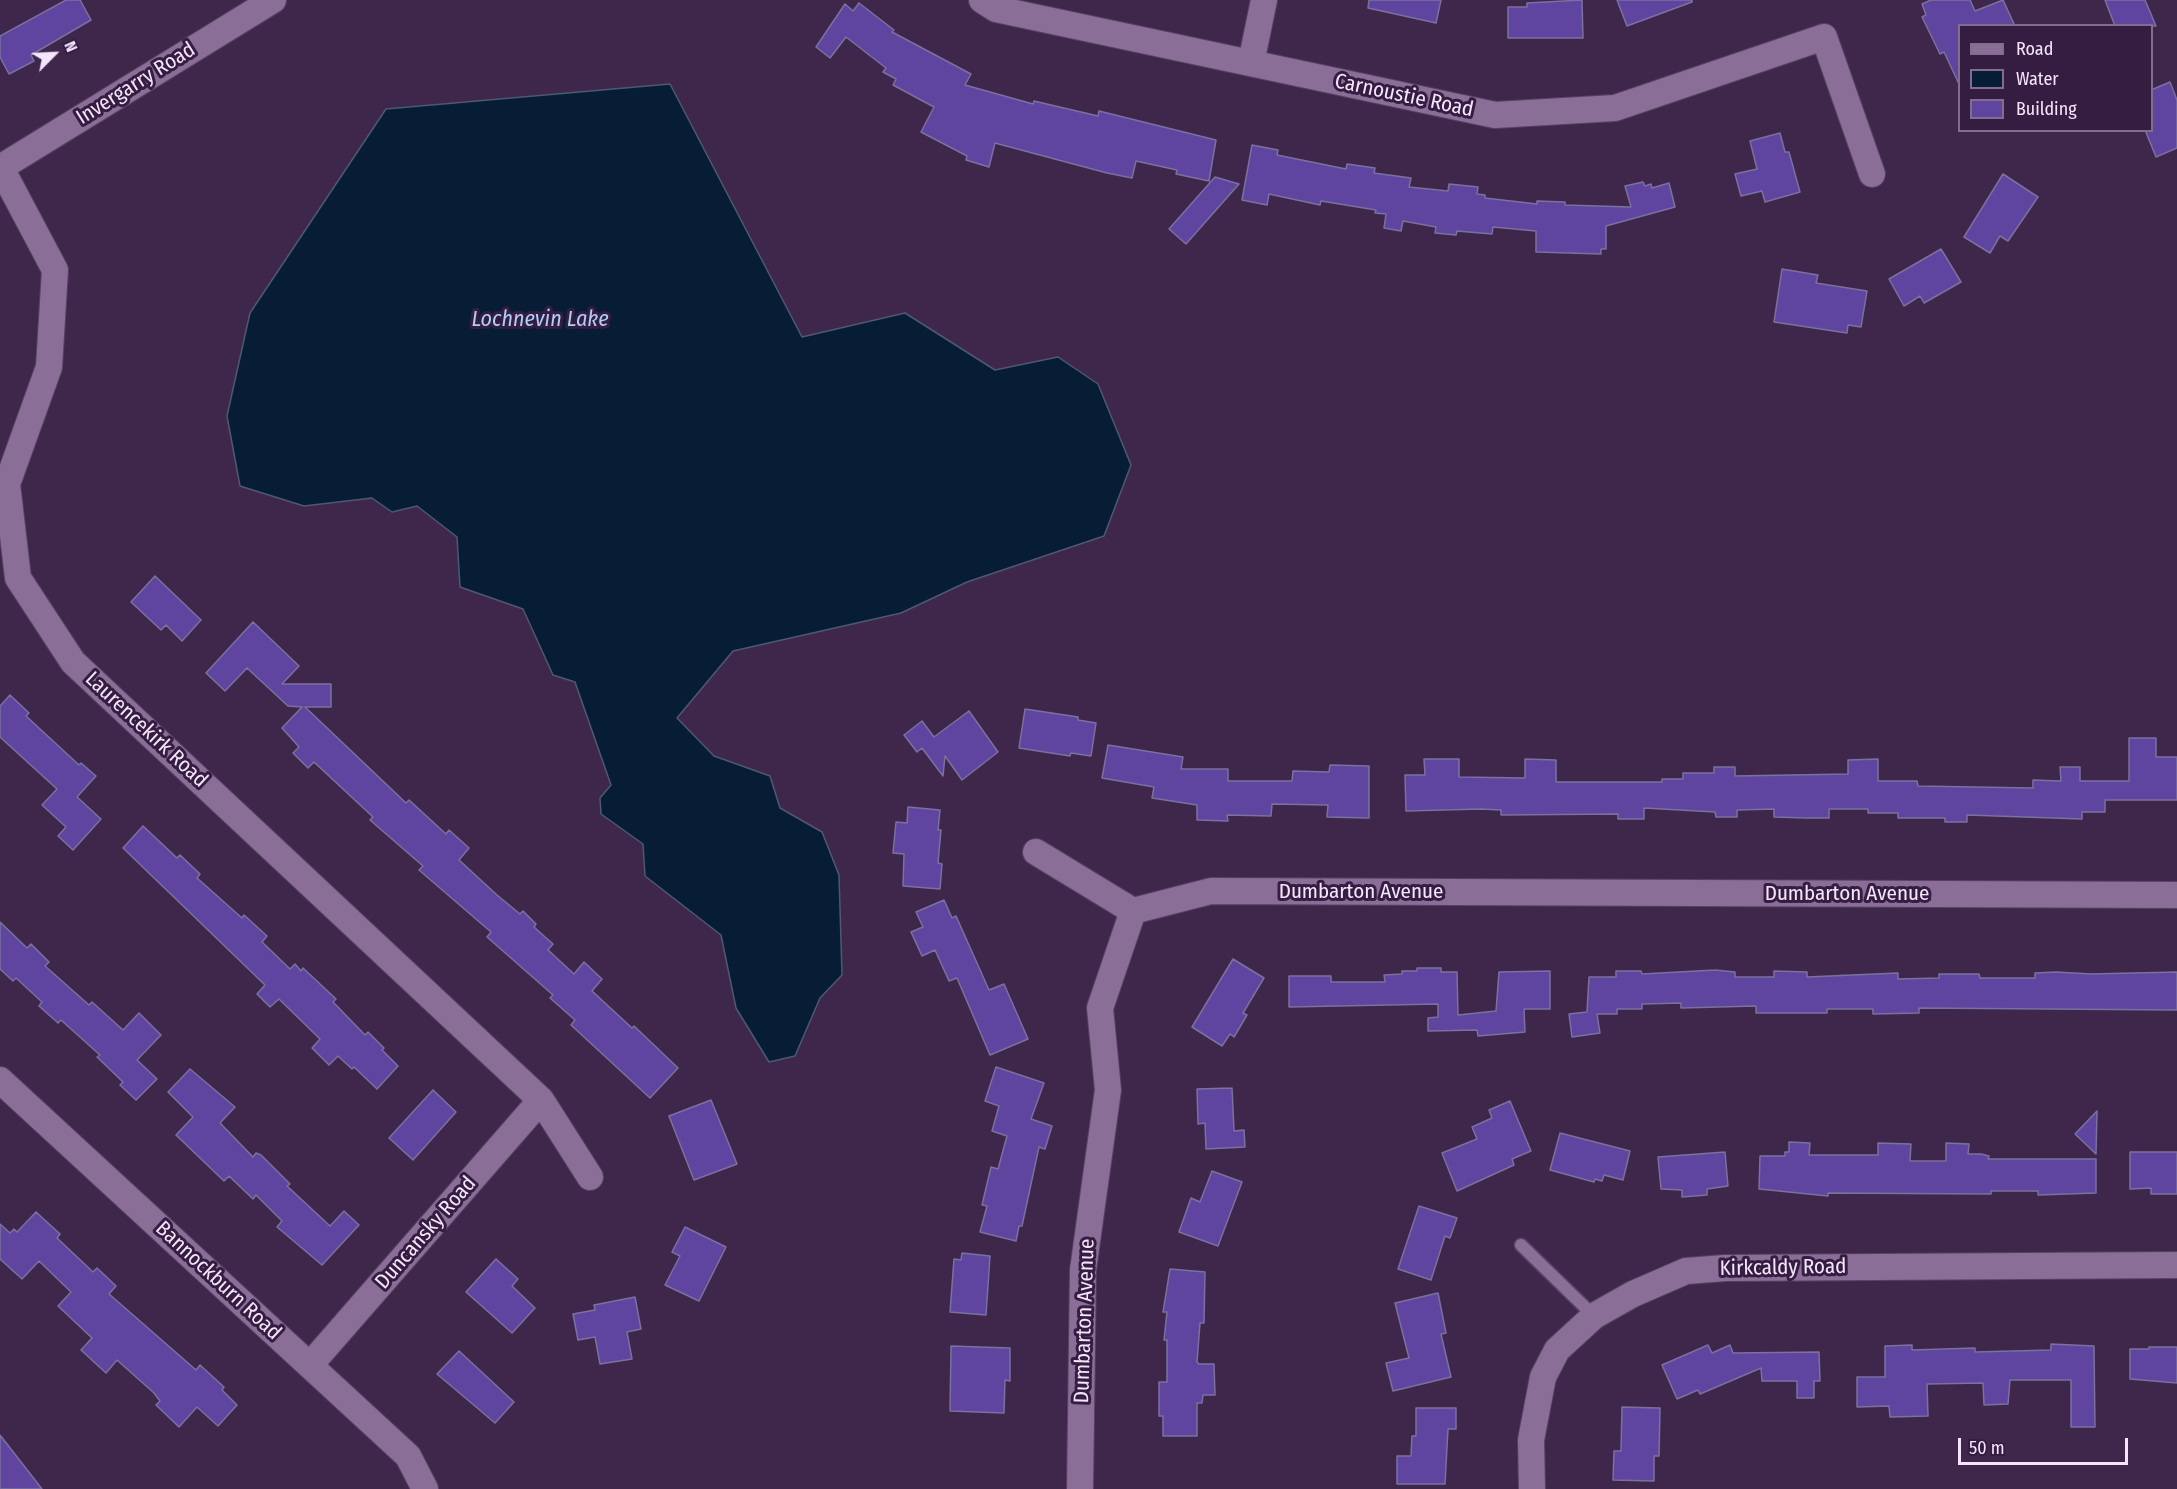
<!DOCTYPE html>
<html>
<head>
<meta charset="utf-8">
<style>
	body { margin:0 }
	#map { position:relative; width:2177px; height:1489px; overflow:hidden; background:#3f274c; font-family:"Fira Sans Condensed",sans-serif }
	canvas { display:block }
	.legend { position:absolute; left:1958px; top:24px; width:195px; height:108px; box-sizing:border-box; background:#351d41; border:2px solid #816d8c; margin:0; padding:8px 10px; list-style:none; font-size:18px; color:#f4e5fc }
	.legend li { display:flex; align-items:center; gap:12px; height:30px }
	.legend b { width:30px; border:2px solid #816d8c }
	.north { position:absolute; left:24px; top:24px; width:60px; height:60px; -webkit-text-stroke:4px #351d41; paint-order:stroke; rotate:66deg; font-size:16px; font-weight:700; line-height:24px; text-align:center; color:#f4e5fc }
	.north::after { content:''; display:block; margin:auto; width:21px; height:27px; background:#f4e5fc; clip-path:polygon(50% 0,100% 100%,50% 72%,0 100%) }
	.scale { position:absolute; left:1958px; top:1438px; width:170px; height:27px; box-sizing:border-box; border:3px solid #f4e5fc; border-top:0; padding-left:8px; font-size:18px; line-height:21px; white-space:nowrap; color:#f4e5fc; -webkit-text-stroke:4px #351d41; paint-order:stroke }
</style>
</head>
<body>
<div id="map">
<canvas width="2177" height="1489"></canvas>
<ul class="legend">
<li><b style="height:8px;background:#8a6e98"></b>Road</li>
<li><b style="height:16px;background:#071d36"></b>Water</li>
<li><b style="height:16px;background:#5f459f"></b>Building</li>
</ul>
<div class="north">N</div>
<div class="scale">50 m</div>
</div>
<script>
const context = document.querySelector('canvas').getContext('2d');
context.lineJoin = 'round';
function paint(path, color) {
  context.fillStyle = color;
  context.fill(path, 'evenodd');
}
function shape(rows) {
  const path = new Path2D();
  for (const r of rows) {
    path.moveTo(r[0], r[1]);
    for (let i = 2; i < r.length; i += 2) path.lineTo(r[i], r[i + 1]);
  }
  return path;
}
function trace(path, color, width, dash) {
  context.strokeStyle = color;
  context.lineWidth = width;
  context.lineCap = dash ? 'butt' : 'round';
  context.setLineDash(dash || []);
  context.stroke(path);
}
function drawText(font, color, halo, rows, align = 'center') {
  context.font = font + ' "Fira Sans Condensed",sans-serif';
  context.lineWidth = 6;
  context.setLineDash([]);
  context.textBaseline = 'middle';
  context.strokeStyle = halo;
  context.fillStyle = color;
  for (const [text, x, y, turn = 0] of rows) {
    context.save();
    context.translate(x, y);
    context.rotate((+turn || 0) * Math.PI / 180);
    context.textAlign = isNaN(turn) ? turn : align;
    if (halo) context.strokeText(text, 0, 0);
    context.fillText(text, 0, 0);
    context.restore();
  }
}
const water = shape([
	[670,84,802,337,905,313,995,370,1058,357,1098,384,1131,465,1104,536,967,582,901,613,733,651,677,718,714,756,770,776,780,808,822,832,839,875,842,975,820,998,795,1056,769,1062,736,1008,721,935,645,876,643,844,601,814,600,798,611,785,575,682,553,675,523,609,460,587,457,537,417,506,392,512,372,498,304,506,240,486,227,416,250,313,386,109,670,84]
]);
paint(water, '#071d36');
trace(water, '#4e5971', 1.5);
const building = shape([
	[66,0,80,0,91,20,31,55,34,61,9,74,0,57,0,36,66,0],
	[1369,0,1441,0,1436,23,1368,8,1369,0],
	[1582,0,1583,38,1508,38,1508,7,1527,7,1527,3,1582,0],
	[1617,0,1692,0,1692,2,1627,26,1617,0],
	[1931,0,1970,0,1975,11,2003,0,2015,26,1959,26,1959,84,1944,52,1940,54,1922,17,1926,15,1922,4,1931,0],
	[2105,0,2145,0,2156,26,2115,26,2105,0],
	[859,3,894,30,892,32,971,74,965,85,1033,104,1034,101,1098,116,1099,111,1216,140,1209,181,1176,174,1177,170,1136,161,1132,178,1107,173,995,143,989,167,966,160,967,156,921,132,934,107,893,85,896,79,883,72,886,68,846,37,830,58,816,47,845,4,853,11,859,3],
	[2170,82,2177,100,2177,148,2156,157,2145,130,2151,130,2151,90,2170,82],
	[1780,133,1785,152,1789,152,1800,192,1765,202,1762,191,1741,196,1735,174,1757,169,1750,141,1780,133],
	[1252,145,1278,150,1277,155,1346,169,1347,164,1375,168,1374,173,1411,178,1409,187,1448,191,1449,184,1478,187,1477,194,1485,195,1485,198,1537,204,1537,201,1565,202,1565,205,1631,207,1625,186,1643,182,1645,186,1651,184,1652,188,1669,183,1675,207,1606,226,1606,249,1601,249,1601,254,1536,252,1536,231,1493,227,1492,234,1457,231,1456,235,1435,233,1436,227,1403,221,1401,231,1384,228,1386,214,1375,213,1376,210,1321,201,1320,205,1269,194,1267,205,1242,200,1252,145],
	[2003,174,2038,197,2008,241,2000,236,1990,253,1964,237,2003,174],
	[1215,177,1239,184,1186,244,1169,229,1215,177],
	[1941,249,1961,282,1924,303,1920,296,1904,306,1889,279,1941,249],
	[1782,269,1818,275,1816,283,1867,291,1861,327,1848,325,1847,333,1774,322,1782,269],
	[155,576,201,620,182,641,166,625,161,630,131,602,155,576],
	[253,622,299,666,282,684,331,684,331,707,305,707,406,803,409,800,446,834,449,830,469,848,459,860,497,895,520,914,523,911,536,924,534,927,553,944,548,950,574,974,584,962,602,979,592,991,632,1028,634,1026,678,1068,650,1098,571,1025,575,1020,550,998,553,995,487,937,491,932,419,870,423,866,370,820,373,817,314,762,308,768,293,753,299,747,282,728,302,707,288,706,247,668,225,691,206,673,253,622],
	[10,695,29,713,26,716,79,765,81,763,96,776,77,797,101,819,73,850,58,836,66,827,42,805,57,789,0,737,0,706,10,695],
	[1025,709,1078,717,1078,720,1096,723,1091,756,1071,753,1070,756,1019,748,1025,709],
	[969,711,998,752,962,780,945,756,943,776,922,748,917,752,904,735,922,721,934,737,969,711],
	[2129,738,2156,738,2156,757,2177,757,2177,800,2105,800,2105,812,2082,812,2082,819,1967,815,1967,822,1945,822,1945,818,1898,818,1898,813,1868,813,1868,809,1829,809,1829,818,1807,818,1774,817,1774,809,1737,810,1737,817,1716,817,1715,812,1644,808,1644,819,1618,819,1618,814,1501,815,1501,810,1481,809,1406,811,1405,775,1425,775,1424,759,1459,759,1459,777,1525,778,1525,759,1556,760,1556,782,1662,782,1662,779,1683,779,1683,773,1714,773,1714,767,1735,767,1735,776,1848,774,1848,760,1878,759,1878,781,1917,781,1918,786,2033,788,2033,780,2061,781,2060,767,2080,767,2080,781,2129,781,2129,738],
	[1108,745,1183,757,1181,769,1228,769,1228,781,1292,781,1293,771,1329,772,1330,765,1369,766,1369,818,1327,817,1328,805,1272,804,1271,816,1227,815,1228,821,1197,820,1197,805,1152,798,1154,787,1102,778,1108,745],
	[908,807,940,810,938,830,941,830,938,863,942,864,940,889,903,886,904,854,893,853,896,822,907,823,908,807],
	[143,826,177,858,180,855,200,874,197,878,242,918,244,915,267,936,262,942,290,969,295,964,301,971,303,968,336,999,333,1002,365,1035,368,1032,384,1048,382,1050,398,1066,377,1089,354,1067,352,1069,338,1056,329,1065,312,1048,320,1039,279,999,270,1007,257,994,265,985,123,848,143,826],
	[944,900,952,918,956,916,989,990,1004,984,1028,1039,990,1055,957,978,949,981,935,950,922,956,911,932,923,927,916,912,944,900],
	[0,922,27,948,31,944,49,962,45,966,89,1005,92,1002,123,1030,139,1013,161,1035,137,1060,157,1079,136,1100,120,1085,123,1082,97,1057,100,1055,61,1020,58,1023,39,1006,42,1002,16,978,13,981,0,969,0,922],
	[1233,959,1264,978,1243,1013,1247,1015,1234,1037,1230,1034,1222,1046,1192,1027,1233,959],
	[1417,968,1441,968,1441,972,1457,972,1458,1015,1496,1011,1499,972,1550,971,1550,1009,1524,1009,1525,1032,1478,1036,1477,1030,1428,1031,1428,1018,1438,1017,1438,1004,1289,1007,1289,976,1331,976,1331,982,1385,982,1384,975,1402,974,1402,971,1417,971,1417,968],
	[1715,970,1735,972,1735,977,1774,977,1774,971,1807,972,1807,977,1898,973,1898,979,1939,978,1939,974,1979,974,1980,978,2035,978,2035,973,2056,972,2091,974,2177,972,2177,1010,1919,1008,1919,1013,1873,1014,1873,1009,1827,1009,1827,1013,1756,1013,1756,1006,1681,1008,1681,1003,1642,1004,1642,1009,1617,1009,1617,1014,1597,1014,1600,1033,1572,1037,1569,1014,1587,1012,1589,977,1616,977,1616,971,1641,971,1642,974,1715,970],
	[996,1067,1044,1083,1031,1119,1052,1126,1045,1149,1039,1147,1022,1226,1019,1226,1016,1241,980,1232,987,1206,982,1205,991,1167,998,1169,1007,1136,992,1131,999,1106,985,1101,996,1067],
	[190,1069,235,1107,220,1123,253,1157,256,1153,261,1155,290,1184,287,1186,330,1226,344,1211,359,1225,322,1265,277,1227,282,1221,256,1195,253,1199,229,1176,224,1181,176,1135,193,1117,168,1092,190,1069],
	[1232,1088,1234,1131,1244,1130,1245,1147,1206,1149,1205,1123,1198,1124,1197,1089,1232,1088],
	[433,1090,456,1112,413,1160,389,1138,433,1090],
	[711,1100,737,1164,694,1180,669,1116,711,1100],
	[1510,1101,1531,1151,1512,1159,1514,1165,1457,1191,1442,1153,1477,1139,1472,1127,1492,1118,1489,1110,1510,1101],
	[2097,1111,2096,1154,2075,1134,2097,1111],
	[1560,1133,1630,1151,1623,1180,1604,1175,1602,1181,1595,1179,1594,1182,1550,1170,1560,1133],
	[1789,1142,1810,1143,1809,1155,1878,1155,1878,1143,1911,1144,1910,1161,1946,1161,1946,1143,1969,1144,1968,1154,1981,1154,1989,1156,1988,1159,2096,1159,2096,1193,2038,1195,2038,1191,1991,1191,1991,1194,1828,1193,1828,1196,1759,1189,1760,1156,1785,1156,1785,1152,1789,1152,1789,1142],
	[1725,1152,1728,1186,1707,1189,1707,1195,1682,1197,1682,1190,1661,1189,1658,1157,1725,1152],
	[2130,1152,2177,1152,2177,1194,2151,1194,2151,1188,2130,1189,2130,1152],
	[1212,1171,1242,1182,1218,1246,1179,1232,1191,1198,1200,1202,1212,1171],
	[1419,1206,1457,1218,1450,1238,1445,1236,1431,1280,1398,1269,1419,1206],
	[36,1212,60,1234,57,1238,93,1272,97,1268,116,1286,109,1294,196,1370,200,1365,224,1387,222,1390,237,1405,218,1426,197,1407,179,1427,156,1405,160,1401,154,1393,117,1360,106,1373,81,1350,92,1338,58,1306,71,1292,39,1261,22,1279,0,1259,0,1224,10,1233,14,1229,17,1232,36,1212],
	[685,1227,726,1247,699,1301,665,1285,680,1256,672,1252,685,1227],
	[962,1253,990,1256,986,1315,950,1312,954,1259,961,1260,962,1253],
	[496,1259,518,1279,512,1286,535,1308,512,1333,466,1292,496,1259],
	[1170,1269,1205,1272,1204,1323,1200,1323,1197,1362,1199,1364,1214,1364,1215,1395,1203,1395,1202,1403,1197,1403,1197,1436,1163,1436,1163,1416,1159,1416,1159,1382,1167,1382,1167,1340,1164,1340,1167,1312,1163,1312,1170,1269],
	[1438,1293,1446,1333,1441,1334,1451,1377,1393,1391,1386,1363,1409,1358,1395,1303,1438,1293],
	[635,1297,641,1329,627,1332,632,1359,600,1364,595,1337,578,1340,573,1314,595,1310,594,1305,635,1297],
	[2051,1344,2094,1346,2095,1427,2071,1427,2071,1380,2010,1380,2008,1404,1984,1405,1983,1383,1927,1384,1928,1416,1890,1417,1889,1406,1857,1407,1857,1377,1885,1377,1885,1346,1912,1345,1912,1350,1975,1348,1975,1352,2051,1350,2051,1344],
	[1708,1345,1712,1353,1730,1345,1733,1353,1819,1352,1820,1381,1814,1381,1814,1398,1797,1398,1797,1381,1762,1381,1761,1368,1700,1394,1698,1390,1677,1399,1662,1365,1708,1345],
	[951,1346,1010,1348,1010,1381,1005,1380,1004,1413,950,1411,951,1346],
	[2149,1347,2177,1347,2177,1383,2130,1379,2130,1349,2149,1349,2149,1347],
	[459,1351,514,1402,495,1423,437,1374,459,1351],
	[1622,1407,1660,1408,1659,1456,1654,1456,1654,1481,1613,1480,1614,1451,1621,1451,1622,1407],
	[1416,1408,1456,1408,1456,1429,1448,1429,1445,1484,1397,1484,1397,1456,1411,1456,1412,1436,1416,1436,1416,1408],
	[0,1435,42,1489,0,1489,0,1435]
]);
paint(building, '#5f459f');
trace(building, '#7a719f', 1.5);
const lane = shape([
	[1521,1245,1594,1316]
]);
const street = shape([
	[982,0,996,9,1495,115,1615,108,1824,37,1872,174],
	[1251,63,1264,0],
	[0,168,273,0],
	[1,168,55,270,49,367,7,484,18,578,73,662,541,1100,590,1177],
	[1036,852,1133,911],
	[1133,911,1211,891,2177,895],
	[0,1080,408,1456,425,1489],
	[310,1365,541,1100],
	[1080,1489,1083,1270,1108,1090,1100,1008,1133,911],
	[1532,1489,1531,1440,1543,1377,1557,1350,1594,1316,1633,1294,1686,1271,1725,1268,2177,1265]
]);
trace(lane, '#574262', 15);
trace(street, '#574262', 28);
trace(lane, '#8a6e98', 12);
trace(street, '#8a6e98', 26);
drawText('21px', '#f4e5fc', '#351d41', [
	["Invergarry Road",136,84,-32],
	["Carnoustie Road",1404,96,12],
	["Laurencekirk Road",146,730,43],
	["Dumbarton Avenue",1361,892],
	["Dumbarton Avenue",1847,894],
	["Duncansky Road",426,1233,-49],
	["Kirkcaldy Road",1783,1268,-1],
	["Bannockburn Road",218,1281,43],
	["Dumbarton Avenue",1085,1321,-88]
]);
drawText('italic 22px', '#adcff7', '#351d41', [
	["Lochnevin Lake",540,320]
]);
</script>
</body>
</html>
